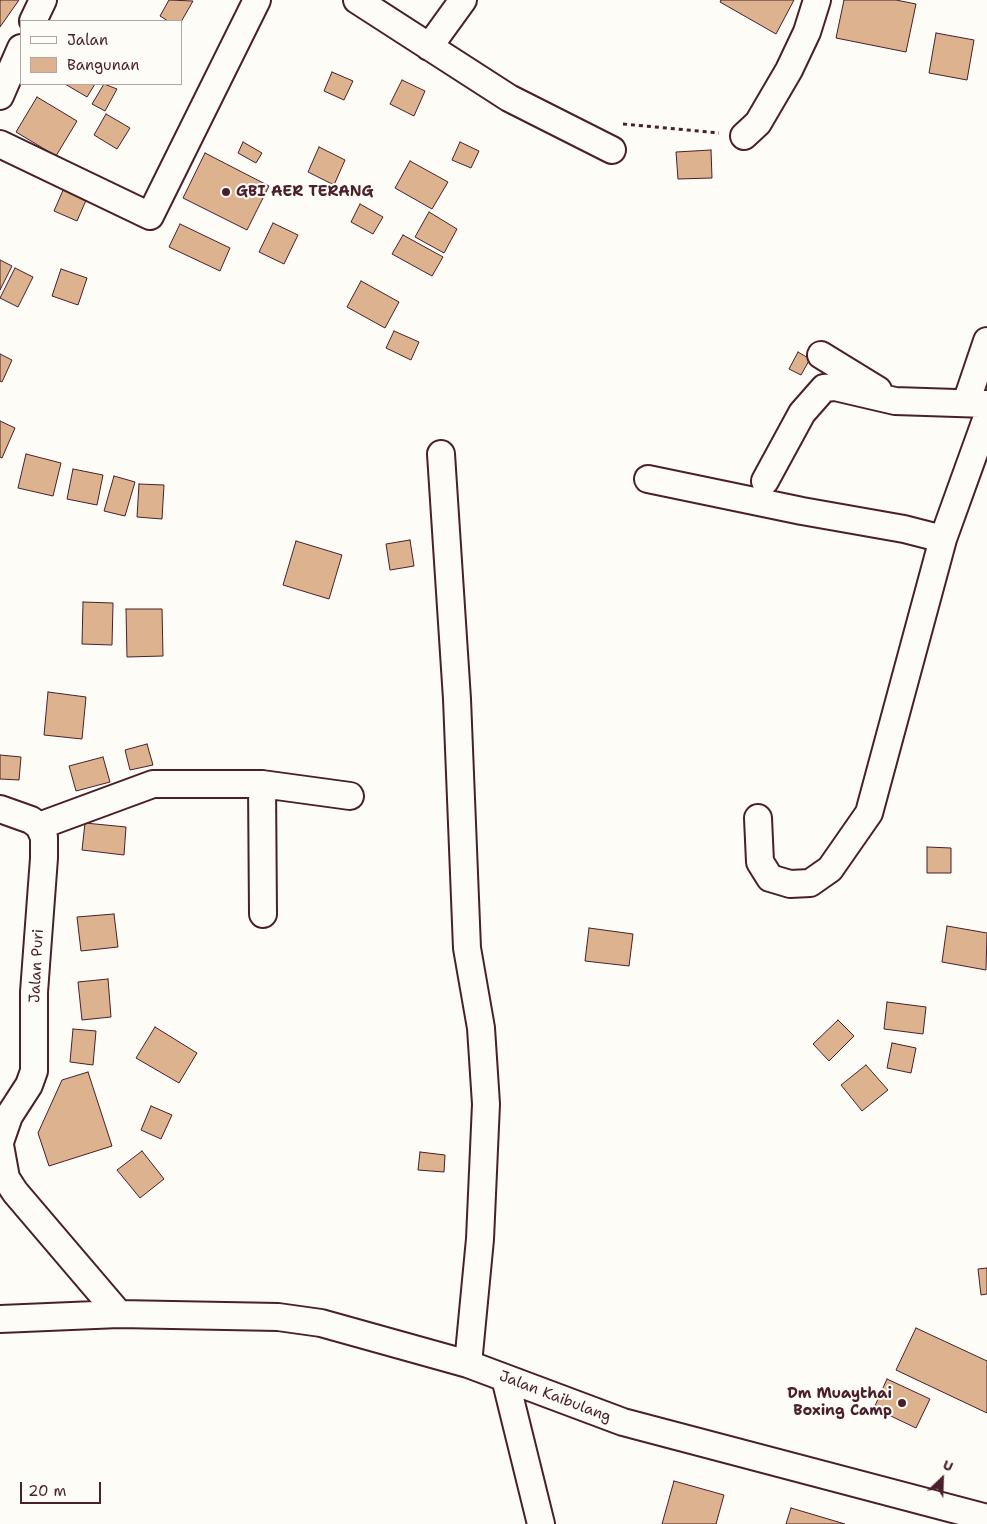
<!DOCTYPE html>
<html>
<head>
<meta charset="utf-8">
<style>
	body { margin:0 }
	#map { position:relative; width:987px; height:1524px; overflow:hidden; background:#fdfcf7; font-family:"Shantell Sans",sans-serif }
	canvas { display:block }
	.legend { position:absolute; left:20px; top:20px; width:162px; height:65px; box-sizing:border-box; background:#fdfcf7; border:1px solid #b5a4a5; margin:0; padding:6px 9px; list-style:none; font-size:15px; color:#4a1f2b }
	.legend li { display:flex; align-items:center; gap:10px; height:25px }
	.legend b { width:25px; border:1px solid #b5a4a5 }
	.north { position:absolute; left:917px; top:1454px; width:50px; height:50px; -webkit-text-stroke:4px #fdfcf7; paint-order:stroke; rotate:24deg; font-size:14px; font-weight:700; line-height:20px; text-align:center; color:#4a1f2b }
	.north::after { content:''; display:block; margin:auto; width:18px; height:22px; background:#4a1f2b; clip-path:polygon(50% 0,100% 100%,50% 72%,0 100%) }
	.scale { position:absolute; left:20px; top:1482px; width:81px; height:22px; box-sizing:border-box; border:2px solid #4a1f2b; border-top:0; padding-left:6px; font-size:15px; line-height:18px; white-space:nowrap; color:#4a1f2b; -webkit-text-stroke:4px #fdfcf7; paint-order:stroke }
</style>
</head>
<body>
<div id="map">
<canvas width="987" height="1524"></canvas>
<ul class="legend">
<li><b style="height:6px;background:#fdfcf7"></b>Jalan</li>
<li><b style="height:14px;background:#ddb28e"></b>Bangunan</li>
</ul>
<div class="north">U</div>
<div class="scale">20 m</div>
</div>
<script>
const context = document.querySelector('canvas').getContext('2d');
context.lineJoin = 'round';
function paint(path, color) {
  context.fillStyle = color;
  context.fill(path, 'evenodd');
}
function shape(rows) {
  const path = new Path2D();
  for (const r of rows) {
    path.moveTo(r[0], r[1]);
    for (let i = 2; i < r.length; i += 2) path.lineTo(r[i], r[i + 1]);
  }
  return path;
}
function trace(path, color, width, dash) {
  context.strokeStyle = color;
  context.lineWidth = width;
  context.lineCap = dash ? 'butt' : 'round';
  context.setLineDash(dash || []);
  context.stroke(path);
}
function drawText(font, color, halo, rows, align = 'center') {
  context.font = font + ' "Shantell Sans",sans-serif';
  context.lineWidth = 4;
  context.setLineDash([]);
  context.textBaseline = 'middle';
  context.strokeStyle = halo;
  context.fillStyle = color;
  for (const [text, x, y, turn = 0] of rows) {
    context.save();
    context.translate(x, y);
    context.rotate((+turn || 0) * Math.PI / 180);
    context.textAlign = isNaN(turn) ? turn : align;
    if (halo) context.strokeText(text, 0, 0);
    context.fillText(text, 0, 0);
    context.restore();
  }
}
const building = shape([
	[0,0,19,0,0,27,0,0],
	[169,0,193,1,181,22,168,21,160,16,169,0],
	[721,0,794,0,776,34,720,2,721,0],
	[844,0,896,0,916,4,906,52,836,38,844,0],
	[936,33,974,40,967,80,929,73,936,33],
	[332,72,353,81,344,100,324,91,332,72],
	[402,80,425,91,414,116,390,104,402,80],
	[65,84,95,84,87,97,65,84],
	[104,84,117,89,105,111,92,104,104,84],
	[37,97,77,121,56,156,16,132,37,97],
	[106,114,130,128,117,149,94,135,106,114],
	[243,142,262,153,256,163,238,153,243,142],
	[460,142,479,151,471,168,452,160,460,142],
	[319,147,345,160,334,185,308,172,319,147],
	[711,150,712,178,678,179,676,152,711,150],
	[205,153,269,186,247,230,183,198,205,153],
	[410,161,448,182,432,209,395,188,410,161],
	[64,188,87,198,77,221,54,211,64,188],
	[360,204,383,217,373,234,351,222,360,204],
	[429,212,457,229,444,253,415,237,429,212],
	[273,223,298,235,284,264,259,252,273,223],
	[180,224,230,248,220,271,169,247,180,224],
	[403,235,443,257,432,276,392,254,403,235],
	[0,260,12,266,0,290,0,260],
	[15,268,33,277,18,307,0,298,15,268],
	[61,269,87,278,78,305,52,296,61,269],
	[361,281,399,302,385,328,347,307,361,281],
	[394,331,419,342,411,360,386,348,394,331],
	[798,352,810,359,801,375,789,369,798,352],
	[0,354,12,360,2,382,0,381,0,354],
	[0,421,15,428,2,458,0,457,0,421],
	[26,454,61,463,53,496,18,488,26,454],
	[73,469,103,475,97,505,67,499,73,469],
	[114,476,135,482,125,516,104,511,114,476],
	[139,484,164,485,162,519,137,517,139,484],
	[410,540,414,566,390,570,386,544,410,540],
	[296,541,342,555,329,599,283,585,296,541],
	[83,602,113,603,112,645,82,644,83,602],
	[126,609,162,609,163,656,127,657,126,609],
	[48,692,86,697,82,739,44,735,48,692],
	[147,744,153,765,130,770,125,750,147,744],
	[0,755,21,757,19,780,0,779,0,755],
	[103,757,110,782,76,791,69,766,103,757],
	[85,823,126,827,124,855,82,850,85,823],
	[927,847,951,848,951,873,927,873,927,847],
	[114,914,118,947,81,951,77,917,114,914],
	[947,926,987,933,986,970,942,962,947,926],
	[589,928,633,934,629,966,585,961,589,928],
	[108,979,111,1017,82,1020,78,982,108,979],
	[887,1002,926,1007,923,1034,884,1029,887,1002],
	[838,1020,854,1036,829,1061,813,1044,838,1020],
	[155,1027,197,1053,179,1083,136,1058,155,1027],
	[73,1029,96,1031,93,1065,70,1062,73,1029],
	[892,1043,916,1048,911,1073,887,1068,892,1043],
	[866,1065,888,1090,862,1111,841,1085,866,1065],
	[88,1072,112,1146,49,1166,38,1133,62,1080,88,1072],
	[151,1106,172,1115,161,1139,141,1130,151,1106],
	[142,1151,164,1179,140,1198,117,1170,142,1151],
	[420,1152,445,1155,444,1172,418,1170,420,1152],
	[987,1268,987,1294,981,1295,978,1269,987,1268],
	[916,1328,987,1361,987,1413,896,1370,916,1328],
	[887,1379,930,1399,916,1428,874,1408,887,1379],
	[674,1481,724,1495,716,1524,662,1524,674,1481],
	[791,1508,845,1524,786,1524,791,1508]
]);
paint(building, '#ddb28e');
trace(building, '#4a1f2b', 1);
const minor = shape([
	[357,0,509,98,612,150],
	[33,21,43,0],
	[429,47,463,0],
	[0,96,21,48],
	[744,136,758,123,789,70,807,32,817,0],
	[0,144,150,216,257,0],
	[821,355,878,390],
	[966,403,987,341],
	[441,454,457,699,467,948,481,1028,486,1104,480,1239,468,1364],
	[648,479,802,511,904,529,943,539,987,417],
	[765,481,802,413,824,388,835,387,895,401,987,404],
	[262,784,263,914],
	[0,809,31,820,39,826,44,837,44,858,34,992,34,1071,29,1085,9,1116,0,1142],
	[758,818,760,862,770,878,790,884,810,883,830,869,869,813,943,539],
	[39,826,153,784,262,784,350,796],
	[0,1145,6,1178,15,1192,119,1314],
	[0,1319,119,1314,278,1317,321,1323,468,1364,623,1422,987,1518],
	[505,1378,541,1524]
]);
trace(minor, '#4a1f2b', 30);
trace(shape([
	[623,124,719,133]
]), '#4a1f2b', 3, [4, 4]);
trace(minor, '#fdfcf7', 26);
for (const [x, y, r, color] of [
	[226,192,5,"#4a1f2b"],
	[902,1403,5,"#4a1f2b"]
]) {
  const dot = new Path2D();
  dot.arc(x, y, r, 0, 2 * Math.PI);
  context.fillStyle = color;
  context.fill(dot);
  trace(dot, '#fdfcf7', 2);
}
drawText('bold 15px', '#4a1f2b', '#fdfcf7', [
	["GBI AER TERANG",236,192],
	["Dm Muaythai",892,1394,"right"],
	["Boxing Camp",892,1411,"right"]
], 'left');
drawText('15px', '#4a1f2b', '#fdfcf7', [
	["Jalan Puri",37,966,-87],
	["Jalan Kaibulang",555,1397,21]
]);
</script>
</body>
</html>
